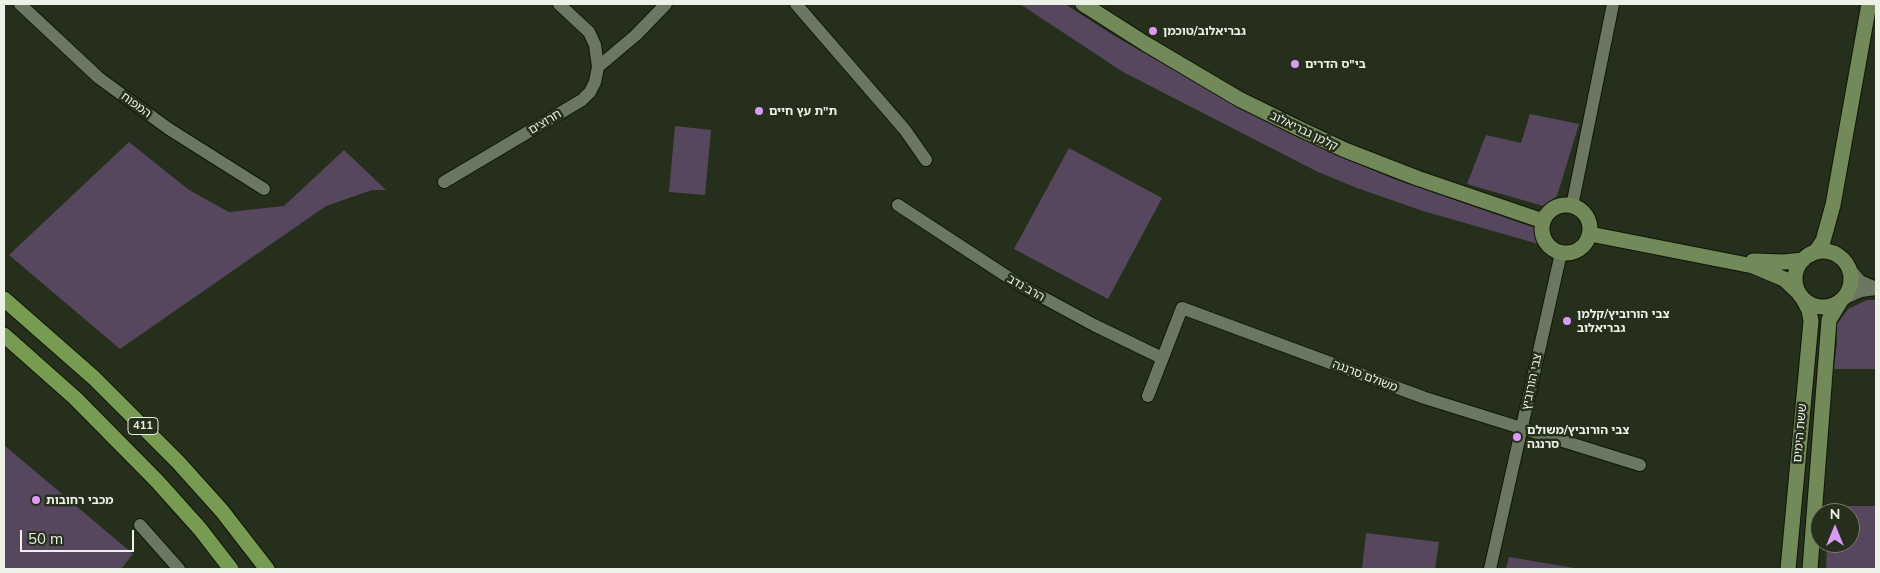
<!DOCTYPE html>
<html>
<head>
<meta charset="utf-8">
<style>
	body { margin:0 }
	#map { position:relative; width:1880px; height:573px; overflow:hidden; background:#252f1b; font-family:Mulish,sans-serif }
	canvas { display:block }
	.frame { position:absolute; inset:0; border:5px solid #ecf3e6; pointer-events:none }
	.north { position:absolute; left:1810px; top:503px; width:50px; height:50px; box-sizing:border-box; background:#252f1b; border:1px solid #757d6c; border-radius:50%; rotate:0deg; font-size:14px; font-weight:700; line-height:20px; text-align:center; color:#ecf3e6 }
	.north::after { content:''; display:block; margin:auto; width:18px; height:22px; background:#db9af6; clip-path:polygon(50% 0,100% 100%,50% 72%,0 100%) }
	.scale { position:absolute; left:20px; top:530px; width:114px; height:22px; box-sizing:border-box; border:2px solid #ecf3e6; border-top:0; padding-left:6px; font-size:15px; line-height:18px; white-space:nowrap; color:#ecf3e6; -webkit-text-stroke:4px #252f1b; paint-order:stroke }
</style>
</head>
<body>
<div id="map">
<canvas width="1880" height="573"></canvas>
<div class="frame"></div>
<div class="north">N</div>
<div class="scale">50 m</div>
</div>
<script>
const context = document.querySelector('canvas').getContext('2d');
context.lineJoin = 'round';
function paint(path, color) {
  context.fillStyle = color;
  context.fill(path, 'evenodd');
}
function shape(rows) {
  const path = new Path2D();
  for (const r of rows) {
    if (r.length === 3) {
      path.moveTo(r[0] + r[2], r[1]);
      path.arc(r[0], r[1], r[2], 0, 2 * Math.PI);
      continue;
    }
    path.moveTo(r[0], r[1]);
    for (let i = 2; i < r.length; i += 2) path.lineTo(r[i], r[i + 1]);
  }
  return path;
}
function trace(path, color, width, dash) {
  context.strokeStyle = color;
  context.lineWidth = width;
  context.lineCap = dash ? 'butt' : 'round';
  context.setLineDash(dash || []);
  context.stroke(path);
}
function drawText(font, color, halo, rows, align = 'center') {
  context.font = font + ' Mulish,"Noto Sans Hebrew",sans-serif';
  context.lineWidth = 5;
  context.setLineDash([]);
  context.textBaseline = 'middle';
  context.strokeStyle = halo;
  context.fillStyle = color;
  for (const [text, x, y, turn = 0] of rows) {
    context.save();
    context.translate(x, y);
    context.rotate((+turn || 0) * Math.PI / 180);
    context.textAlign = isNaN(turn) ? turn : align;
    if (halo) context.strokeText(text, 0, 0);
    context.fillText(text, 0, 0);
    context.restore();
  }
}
paint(shape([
	[1020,4,1065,4,1113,35,1219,96,1276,126,1339,156,1394,179,1535,228,1542,245,1423,211,1357,188,1318,172,1123,72],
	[1530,114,1579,124,1557,196,1543,206,1467,184,1486,135,1521,143],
	[675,126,711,130,705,195,669,192],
	[129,142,189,190,229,212,284,206,344,150,386,190,372,190,326,206,120,349,9,255],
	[1069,148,1162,198,1108,299,1014,249],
	[1867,300,1876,300,1876,369,1834,369,1837,343,1837,324,1848,309],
	[4,445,133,554,121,569,4,569],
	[1827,506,1876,506,1876,569,1826,569,1827,543,1850,543,1850,513,1827,513],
	[1366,533,1439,542,1435,569,1362,569],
	[1509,557,1580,569,1506,569]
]), '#57475e');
const street = shape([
	[20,4,99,78,169,129,264,189],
	[796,4,905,130,926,160],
	[598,67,636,35,666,4],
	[444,182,582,100,590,92,595,82,598,67,595,45,589,32,559,4],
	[898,205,1020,285,1094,325,1162,358],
	[1572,206,1613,4],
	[1848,267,1860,281,1876,288],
	[1843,299,1861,291,1876,289],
	[1148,396,1182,308,1425,398,1640,465],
	[140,525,179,569],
	[1490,569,1561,253]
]);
const secondary = shape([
	[1083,4,1146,44,1239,99,1298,128,1345,150,1417,178,1543,221],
	[1566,229,24],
	[1590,234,1753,266,1784,279,1798,292],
	[1823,279,28],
	[1810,255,1817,250,1823,241,1833,205,1869,4],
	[1753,261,1784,262,1803,260],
	[1788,569,1811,321,1809,310,1803,299],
	[1810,569,1829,320,1840,302]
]);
const primary = shape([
	[4,299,94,378,178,462,222,511,267,569],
	[4,335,75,398,157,481,200,529,231,569]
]);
trace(street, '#0e1705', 14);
trace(secondary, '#0e1705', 17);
trace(primary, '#0e1705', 17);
trace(street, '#6b7760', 12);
trace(secondary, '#728959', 15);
trace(primary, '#789b52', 15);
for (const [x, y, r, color] of [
	[1153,31,5,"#db9af6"],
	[1295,64,5,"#db9af6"],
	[759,111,5,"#db9af6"],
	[1567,321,5,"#db9af6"],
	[1517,437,5,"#db9af6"],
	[36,500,5,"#db9af6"]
]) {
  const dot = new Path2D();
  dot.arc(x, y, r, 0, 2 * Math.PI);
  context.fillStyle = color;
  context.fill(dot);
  trace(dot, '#252f1b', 2);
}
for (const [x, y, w] of [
	[143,426,30]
]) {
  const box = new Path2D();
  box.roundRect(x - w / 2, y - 8.5, w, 17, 4);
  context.fillStyle = '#252f1b';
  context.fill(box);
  trace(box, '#ecf3e6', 1);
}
drawText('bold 11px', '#ecf3e6', null, [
	["411",143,426]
]);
drawText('bold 12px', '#ecf3e6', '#252f1b', [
	["גבריאלוב/טוכמן",1163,31],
	["בי\"ס הדרים",1305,64],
	["ת\"ת עץ חיים",769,111],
	["צבי הורוביץ/קלמן",1577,314],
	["גבריאלוב",1577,328],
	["צבי הורוביץ/משולם",1527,430],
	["סרנגה",1527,444],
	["מכבי רחובות",46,500]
], 'left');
drawText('12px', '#ecf3e6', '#252f1b', [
	["המפוח",136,105,36],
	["חרוצים",545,122,-31],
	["קלמן גבריאלוב",1304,131,26],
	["הרב נדב",1026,288,30],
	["משולם סרנגה",1365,376,21],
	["צבי הורוביץ",1532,382,-78],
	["ששת הימים",1800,433,-85]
]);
</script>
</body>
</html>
